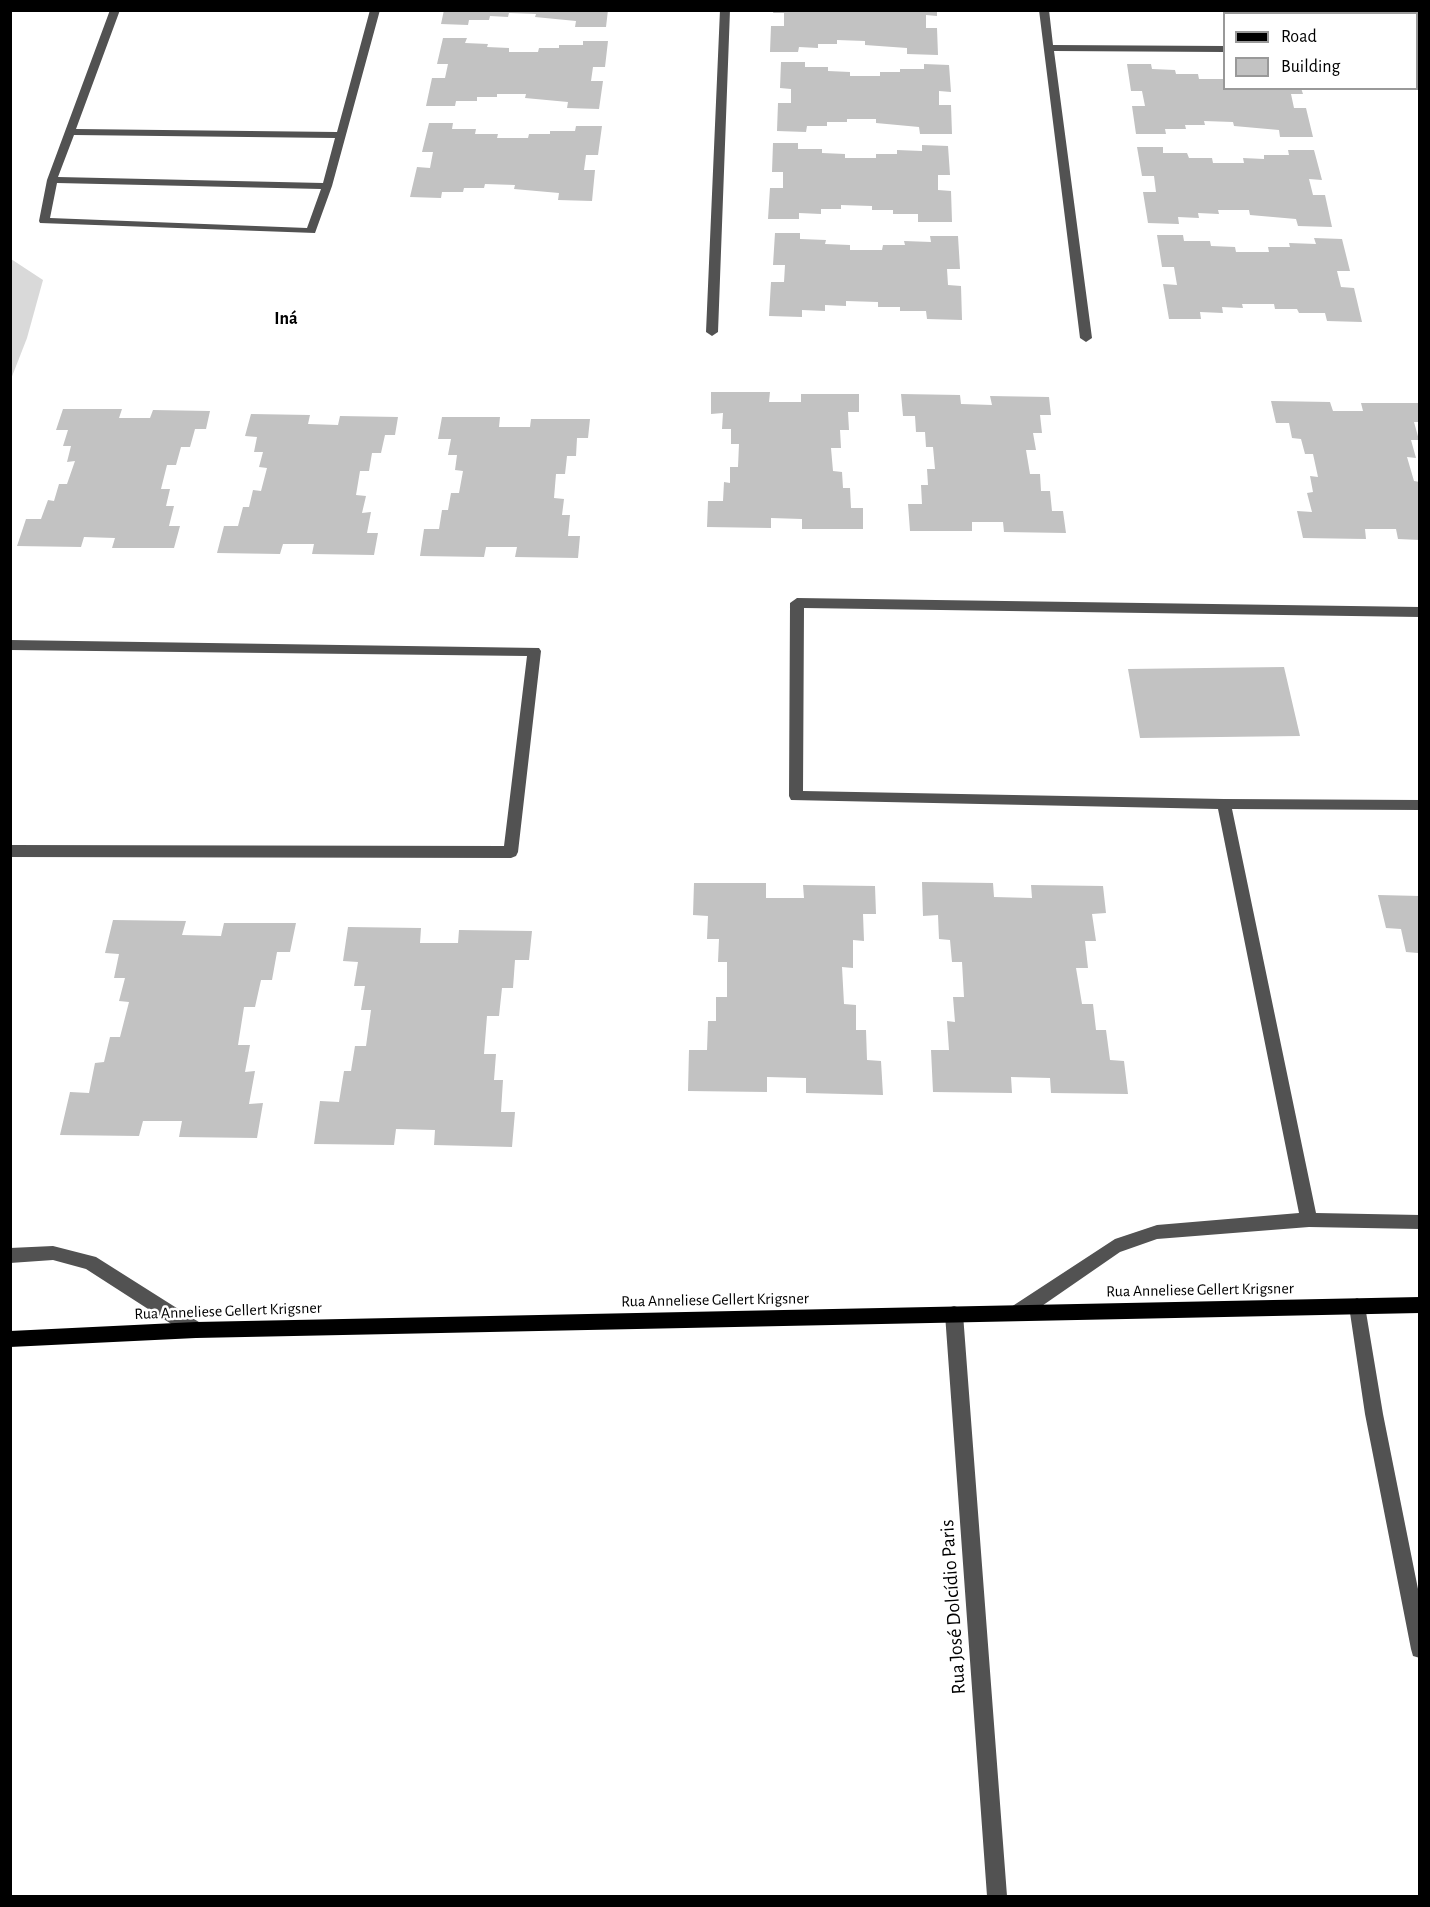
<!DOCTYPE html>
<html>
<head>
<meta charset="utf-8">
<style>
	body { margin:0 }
	#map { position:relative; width:1430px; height:1907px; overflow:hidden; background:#fff; font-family:"Alegreya Sans",sans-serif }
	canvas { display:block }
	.frame { position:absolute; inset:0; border:12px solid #000; pointer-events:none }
	.legend { position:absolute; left:1223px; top:12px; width:195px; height:78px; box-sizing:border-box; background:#fff; border:2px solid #999; margin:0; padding:8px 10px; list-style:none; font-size:18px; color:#000 }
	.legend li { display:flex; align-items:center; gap:12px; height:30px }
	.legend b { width:30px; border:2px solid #999 }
</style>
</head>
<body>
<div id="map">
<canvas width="1430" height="1907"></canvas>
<div class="frame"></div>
<ul class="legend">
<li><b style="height:8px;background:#000"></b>Road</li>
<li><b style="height:16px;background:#c2c2c2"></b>Building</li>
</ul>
</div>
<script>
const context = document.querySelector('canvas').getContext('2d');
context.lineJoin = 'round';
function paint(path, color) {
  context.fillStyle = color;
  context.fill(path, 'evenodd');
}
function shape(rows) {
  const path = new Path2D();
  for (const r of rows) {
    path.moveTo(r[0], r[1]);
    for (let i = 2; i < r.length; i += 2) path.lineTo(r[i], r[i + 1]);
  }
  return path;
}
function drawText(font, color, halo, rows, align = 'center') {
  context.font = font + ' "Alegreya Sans",sans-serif';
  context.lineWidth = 5;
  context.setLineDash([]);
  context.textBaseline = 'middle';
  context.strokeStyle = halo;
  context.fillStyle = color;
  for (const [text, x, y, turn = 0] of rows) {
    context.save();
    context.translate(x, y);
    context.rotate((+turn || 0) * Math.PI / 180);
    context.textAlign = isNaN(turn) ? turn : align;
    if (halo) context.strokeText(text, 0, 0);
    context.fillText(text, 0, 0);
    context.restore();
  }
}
paint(shape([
	[11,259,43,280,27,338,11,379]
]), '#d9d9d9');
paint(shape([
	[444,10,608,10,606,27,575,27,576,21,535,17,536,14,509,13,508,17,490,16,489,20,469,20,468,25,441,24],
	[774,10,937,10,937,16,926,15,926,28,937,28,938,55,907,54,907,48,865,45,865,41,837,40,837,44,818,44,818,48,799,47,798,52,770,52,771,26,784,26,784,13,773,13],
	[443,38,467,38,465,43,488,44,487,47,509,48,509,52,538,52,539,48,559,48,559,45,583,45,583,41,608,41,605,67,593,67,591,81,603,81,599,109,567,108,568,102,525,98,526,94,497,94,497,97,477,97,477,101,456,101,455,106,426,106,432,78,445,78,448,64,437,64],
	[781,62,805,62,805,67,828,67,828,71,850,72,850,76,880,76,880,72,900,72,900,69,924,69,924,64,949,65,951,92,939,91,939,105,951,105,952,134,920,134,919,127,876,123,876,119,847,119,847,122,827,122,827,126,807,126,806,132,777,131,778,103,791,103,791,89,780,88],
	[1127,64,1151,64,1152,69,1175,70,1176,74,1198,74,1199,79,1224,79,1224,88,1301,88,1303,94,1291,94,1294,108,1306,108,1313,137,1280,137,1279,130,1234,126,1233,122,1204,121,1205,125,1185,125,1186,129,1165,129,1166,134,1136,134,1132,106,1145,106,1142,91,1131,91],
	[429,123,453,123,452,129,476,129,475,134,498,134,497,138,528,138,529,134,550,134,550,131,575,131,576,126,602,126,598,155,586,155,584,170,595,170,592,201,558,200,559,193,514,189,515,185,485,184,484,188,464,188,463,192,442,192,441,198,410,197,417,167,430,168,433,152,422,152],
	[773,143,798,143,798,149,822,149,822,153,845,154,845,158,876,158,876,154,897,154,897,150,922,151,922,145,948,146,950,175,938,175,938,190,951,191,952,222,918,222,918,214,893,214,893,210,872,210,872,206,841,205,841,209,821,209,821,214,799,213,799,219,768,219,770,188,783,188,783,172,772,172],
	[1137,147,1163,147,1163,153,1187,153,1189,158,1212,158,1213,163,1244,163,1243,158,1264,159,1264,155,1289,155,1288,150,1314,150,1322,180,1309,179,1313,195,1325,195,1332,227,1298,226,1296,219,1250,215,1249,210,1218,210,1219,214,1198,213,1199,218,1178,217,1179,224,1148,223,1143,192,1156,192,1154,176,1142,176],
	[775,233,800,233,800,239,826,240,825,244,850,245,850,250,882,250,883,245,905,245,904,241,931,242,930,236,958,236,960,269,947,269,948,285,961,286,962,320,927,319,926,311,900,311,900,307,878,307,878,302,846,301,846,306,825,305,825,311,802,310,802,317,769,316,771,282,784,282,785,265,773,265],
	[1157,235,1183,235,1184,241,1210,241,1211,246,1235,247,1236,252,1269,252,1268,247,1290,247,1289,243,1316,244,1314,238,1342,239,1350,271,1337,271,1341,287,1354,288,1362,322,1327,321,1325,313,1299,313,1297,309,1275,309,1274,304,1242,304,1243,308,1222,307,1223,313,1200,312,1201,319,1169,319,1163,284,1177,285,1174,267,1162,267],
	[711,392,770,392,769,402,801,402,801,394,859,394,859,412,848,412,849,430,840,430,841,448,831,448,833,471,842,472,843,488,850,488,851,508,863,508,863,529,802,529,802,519,771,518,771,528,707,527,708,501,723,501,724,482,730,483,730,467,738,467,739,444,731,444,731,429,722,429,723,413,711,414],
	[901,394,960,395,961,404,992,405,990,396,1049,397,1051,415,1040,415,1042,433,1033,433,1036,450,1026,450,1030,474,1040,474,1041,491,1050,491,1052,511,1063,511,1066,533,1004,532,1003,522,972,522,972,531,910,531,908,504,922,504,921,485,928,485,927,469,935,469,933,447,926,447,925,432,916,432,915,416,903,416],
	[1271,401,1330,402,1333,411,1363,411,1361,403,1420,403,1420,422,1414,422,1419,440,1411,440,1416,458,1407,457,1414,481,1420,482,1420,540,1398,539,1396,529,1365,529,1366,539,1303,538,1297,511,1312,512,1307,493,1313,492,1310,476,1318,477,1313,454,1305,454,1301,439,1292,438,1289,423,1276,423],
	[63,409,122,409,119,418,150,418,153,410,210,411,206,429,195,429,190,447,181,447,176,465,167,465,161,489,170,489,166,506,174,506,169,526,180,526,174,548,112,548,115,538,84,537,81,547,17,546,26,519,41,519,48,500,54,501,59,484,67,484,75,461,67,462,71,446,63,446,68,430,56,430],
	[251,414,310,415,308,424,338,425,340,416,398,417,395,435,385,435,381,453,372,453,369,471,360,471,356,495,366,496,362,513,371,512,367,533,378,533,374,555,312,554,314,544,283,544,280,554,217,553,224,526,238,526,243,507,249,507,253,490,261,491,267,468,259,467,263,452,254,452,257,437,245,436],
	[442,417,500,417,499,427,530,427,531,419,590,419,588,438,577,438,576,456,567,456,565,474,556,474,554,498,564,499,562,515,570,515,568,536,580,536,578,558,515,557,517,547,486,547,484,557,420,556,424,529,439,529,442,510,448,510,451,493,459,493,463,471,455,470,457,455,448,455,451,439,438,439],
	[1284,667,1300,736,1140,738,1128,669],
	[922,882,993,883,994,897,1032,898,1031,885,1103,886,1106,913,1092,914,1096,941,1085,941,1088,968,1076,968,1082,1004,1093,1004,1096,1030,1106,1030,1110,1060,1124,1061,1128,1094,1051,1093,1050,1078,1011,1077,1012,1093,933,1092,931,1050,949,1050,947,1021,955,1022,953,997,964,997,962,962,952,962,950,940,939,939,938,915,923,916],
	[694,883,766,883,766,898,804,898,803,885,875,886,876,914,863,914,864,941,853,940,853,968,842,967,844,1004,856,1005,856,1030,866,1030,867,1060,881,1061,883,1095,806,1093,806,1078,767,1077,767,1092,688,1091,689,1050,707,1050,708,1021,716,1021,716,997,727,997,727,962,718,962,719,939,707,939,708,916,693,915],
	[1378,895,1420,896,1420,957,1418,953,1406,952,1401,929,1386,928],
	[113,920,186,921,182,935,221,936,224,923,296,923,290,952,277,952,272,980,261,980,255,1007,244,1007,238,1045,250,1045,245,1072,255,1071,249,1104,263,1103,257,1138,179,1137,182,1121,143,1121,139,1136,60,1135,70,1092,89,1093,95,1063,104,1062,110,1037,120,1037,129,1002,119,1001,125,978,114,978,119,954,105,953],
	[348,927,421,928,420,943,458,943,459,930,532,931,529,960,515,960,513,988,502,988,499,1016,487,1016,484,1054,496,1054,494,1080,503,1080,501,1112,515,1112,512,1147,434,1145,435,1130,396,1129,394,1145,314,1144,320,1101,339,1102,344,1071,351,1071,355,1046,366,1046,371,1010,361,1010,365,986,354,986,358,962,343,961]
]), '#c2c2c2');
paint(shape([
	[110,10,120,10,76,129,337,132,370,10,380,10,332,186,315,233,40,223,39,221,47,180,110,10],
	[74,135,335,138,323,183,58,177,74,135],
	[57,183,321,189,307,228,50,218,57,183],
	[720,10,730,10,718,332,712,336,706,332,720,10],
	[1039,10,1049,10,1053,45,1224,46,1224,52,1054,51,1092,338,1086,342,1080,338,1039,10],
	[797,598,1420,607,1420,617,804,608,803,791,1224,799,1420,800,1420,810,1232,809,1316,1213,1420,1215,1420,1229,1309,1227,1157,1239,1120,1252,1023,1319,1017,1321,1011,1319,1008,1313,1011,1307,1115,1239,1157,1225,1299,1213,1218,809,791,800,789,796,790,603,797,598],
	[10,640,539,648,541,651,518,852,516,856,511,858,10,857,10,845,504,846,527,656,10,650,10,640],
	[53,1246,96,1257,202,1324,205,1330,202,1336,196,1338,190,1336,86,1269,53,1260,10,1263,10,1248,53,1246],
	[1357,1298,1363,1301,1365,1306,1383,1414,1420,1599,1420,1658,1413,1656,1411,1649,1365,1414,1349,1306,1351,1301,1357,1298],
	[954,1306,960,1308,963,1314,1007,1896,987,1896,945,1314,948,1308,954,1306]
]), '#525252');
paint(shape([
	[1420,1297,1420,1313,196,1338,10,1347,10,1331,196,1322,1420,1297]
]), '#000');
drawText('16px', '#000', '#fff', [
	["Rua Anneliese Gellert Krigsner",1200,1290,-1],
	["Rua Anneliese Gellert Krigsner",715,1300,-1],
	["Rua Anneliese Gellert Krigsner",228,1311,-2]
]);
drawText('bold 18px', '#000', '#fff', [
	["Iná",286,319]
]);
drawText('20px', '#000', '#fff', [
	["Rua José Dolcídio Paris",953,1607,-94]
]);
</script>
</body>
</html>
